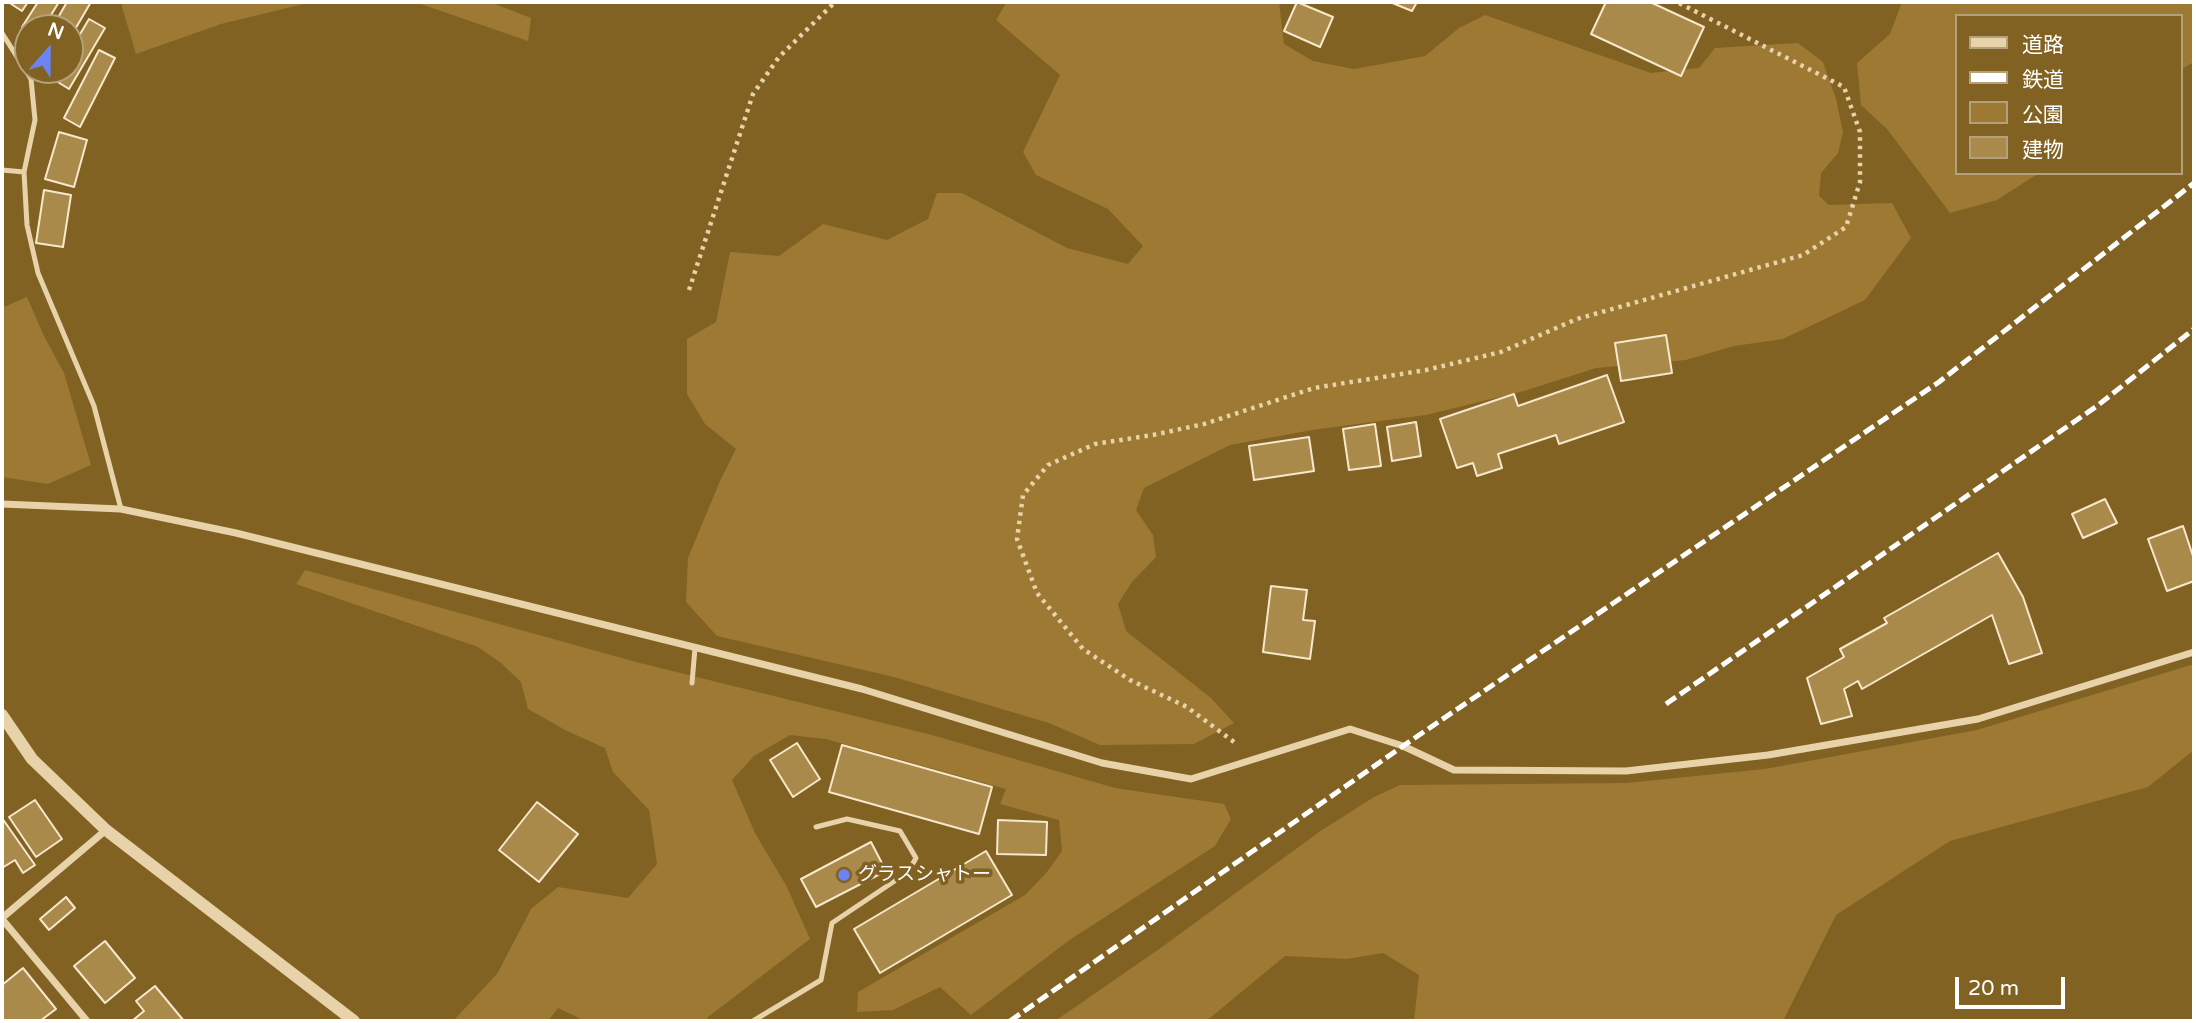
<!DOCTYPE html>
<html>
<head>
<meta charset="utf-8">
<style>
	body { margin:0 }
	#map { position:relative; width:2196px; height:1023px; overflow:hidden; background:#816223; font-family:"Varela Round","Noto Sans JP",sans-serif }
	canvas { display:block }
	.frame { position:absolute; inset:0; border:4px solid #fff; pointer-events:none }
	.legend { position:absolute; left:1955px; top:14px; width:228px; height:161px; box-sizing:border-box; background:#816223; border:2px solid #b3a17b; margin:0; padding:9px 12px; list-style:none; font-size:21px; color:#fff }
	.legend li { display:flex; align-items:center; gap:14px; height:35px }
	.legend b { width:35px; border:2px solid #b3a17b }
	.north { position:absolute; left:14px; top:14px; width:70px; height:70px; box-sizing:border-box; background:#816223; border:2px solid #b3a17b; border-radius:50%; rotate:21deg; font-size:19px; font-weight:700; line-height:28px; text-align:center; color:#fff }
	.north::after { content:''; display:block; margin:auto; width:24px; height:32px; background:#6c84f2; clip-path:polygon(50% 0,100% 100%,50% 72%,0 100%) }
	.scale { position:absolute; left:1955px; top:977px; width:110px; height:32px; box-sizing:border-box; border:4px solid #fff; border-top:0; padding-left:9px; font-size:21px; line-height:24px; white-space:nowrap; color:#fff; -webkit-text-stroke:5px #816223; paint-order:stroke }
</style>
</head>
<body>
<div id="map">
<canvas width="2196" height="1023"></canvas>
<div class="frame"></div>
<ul class="legend">
<li><b style="height:9px;background:#e7d2aa"></b>道路</li>
<li><b style="height:9px;background:#fff"></b>鉄道</li>
<li><b style="height:19px;background:#9d7933"></b>公園</li>
<li><b style="height:19px;background:#aa8a4b"></b>建物</li>
</ul>
<div class="north">N</div>
<div class="scale">20 m</div>
</div>
<script>
const context = document.querySelector('canvas').getContext('2d');
context.lineJoin = 'round';
function paint(path, color) {
  context.fillStyle = color;
  context.fill(path, 'evenodd');
}
function shape(rows) {
  const path = new Path2D();
  for (const r of rows) {
    path.moveTo(r[0], r[1]);
    for (let i = 2; i < r.length; i += 2) path.lineTo(r[i], r[i + 1]);
  }
  return path;
}
function trace(path, color, width, dash) {
  context.strokeStyle = color;
  context.lineWidth = width;
  context.lineCap = dash ? 'butt' : 'round';
  context.setLineDash(dash || []);
  context.stroke(path);
}
function drawText(font, color, halo, rows, align = 'center') {
  context.font = font + ' "Varela Round","Noto Sans JP",sans-serif';
  context.lineWidth = 7;
  context.setLineDash([]);
  context.textBaseline = 'middle';
  context.strokeStyle = halo;
  context.fillStyle = color;
  for (const [text, x, y, turn = 0] of rows) {
    context.save();
    context.translate(x, y);
    context.rotate((+turn || 0) * Math.PI / 180);
    context.textAlign = isNaN(turn) ? turn : align;
    if (halo) context.strokeText(text, 0, 0);
    context.fillText(text, 0, 0);
    context.restore();
  }
}
paint(shape([
	[122,2,312,2,221,24,136,54,122,7],
	[415,2,490,2,531,18,528,41],
	[1007,2,1279,2,1284,44,1313,61,1354,69,1425,56,1459,28,1485,15,1651,73,1699,68,1715,48,1798,43,1823,62,1836,99,1843,132,1838,153,1821,173,1819,196,1829,205,1892,203,1911,238,1865,300,1783,339,1734,346,1686,360,1596,368,1524,391,1426,415,1312,430,1230,445,1144,488,1136,510,1153,535,1156,557,1132,582,1118,604,1126,631,1211,698,1234,723,1194,744,1100,745,1049,723,894,677,717,636,686,602,688,558,720,481,736,449,705,424,687,394,687,339,716,322,730,252,779,256,823,224,887,240,928,219,937,193,962,193,1067,248,1128,264,1143,246,1108,209,1036,175,1023,152,1060,75,996,20],
	[1902,2,2194,2,2194,62,2180,70,2180,16,1956,16,1956,173,2039,173,1997,200,1950,213,1887,129,1861,105,1857,63,1890,34],
	[27,297,44,336,64,373,91,465,48,484,2,477,2,308],
	[305,570,636,662,932,735,1115,788,1224,804,1231,819,1215,846,1068,941,971,1015,940,987,893,1010,857,1012,858,992,1025,895,1047,872,1062,851,1059,820,1000,804,1006,789,826,739,790,735,754,756,732,780,755,833,787,887,810,939,708,1017,706,1021,585,1021,558,1008,548,1021,453,1021,497,974,531,909,558,887,628,898,657,864,649,810,613,772,605,748,567,731,528,709,521,682,501,663,478,647,296,584],
	[2194,664,2194,750,2148,787,1950,841,1836,915,1783,1021,1414,1021,1419,975,1383,953,1347,959,1285,956,1210,1018,1202,1021,1055,1021,1162,947,1319,832,1374,797,1400,785,1626,783,1765,769,1977,730]
]), '#9d7933');
const building = shape([
	[8,2,28,2,22,11,8,2],
	[38,2,59,2,43,28,28,28,28,31,22,27,38,2],
	[67,2,91,2,70,38,70,28,52,28,67,2],
	[1297,2,1333,17,1320,47,1284,31,1297,2],
	[1390,2,1417,2,1412,11,1390,2],
	[1606,2,1650,2,1704,27,1681,76,1591,34,1606,2],
	[89,19,105,28,69,89,53,79,59,70,70,70,70,51,89,19],
	[99,50,115,58,80,127,64,118,99,50],
	[59,132,87,140,74,187,45,179,59,132],
	[44,190,71,195,63,247,36,243,44,190],
	[1666,335,1672,373,1621,381,1615,343,1666,335],
	[1607,375,1624,422,1559,444,1556,435,1498,454,1502,468,1477,476,1473,463,1457,468,1440,419,1514,394,1518,406,1607,375],
	[1416,422,1421,456,1392,461,1387,427,1416,422],
	[1375,424,1381,466,1349,470,1343,429,1375,424],
	[1309,437,1314,471,1254,480,1249,446,1309,437],
	[2105,499,2117,523,2083,538,2072,514,2105,499],
	[2183,526,2194,559,2194,581,2167,591,2148,539,2183,526],
	[1998,553,2023,597,2042,653,2009,664,1992,615,1862,689,1858,681,1844,689,1852,716,1821,724,1807,678,1844,657,1840,649,1887,623,1884,618,1998,553],
	[1271,586,1307,590,1303,620,1315,621,1310,659,1263,652,1271,586],
	[797,743,820,779,793,797,770,760,797,743],
	[842,745,992,787,979,834,829,792,842,745],
	[35,800,62,839,36,857,9,817,35,800],
	[537,802,578,834,539,882,499,850,537,802],
	[2,818,35,865,23,873,15,860,2,868,2,818],
	[998,820,1047,822,1046,855,997,854,998,820],
	[871,842,886,871,816,907,801,879,871,842],
	[986,851,1012,895,880,973,854,929,986,851],
	[66,897,75,908,49,930,40,919,66,897],
	[105,941,135,978,105,1003,74,966,105,941],
	[23,968,56,1009,40,1021,5,1021,2,1018,2,985,23,968],
	[155,986,184,1021,132,1021,144,1011,136,1001,155,986]
]);
paint(building, '#aa8a4b');
trace(building, '#f6e8cd', 2);
trace(shape([
	[689,290,753,94,779,57,835,2],
	[1234,742,1187,707,1130,680,1083,649,1037,593,1017,539,1023,495,1048,465,1095,444,1153,435,1204,424,1314,388,1426,370,1501,352,1577,319,1803,255,1846,227,1860,182,1860,132,1844,87,1677,2]
]), '#e7d2aa', 4.5, [3.5, 5]);
trace(shape([
	[2,33,31,79,35,120,24,172,27,225,38,273,94,406,121,509],
	[2,170,24,172],
	[692,683,695,648],
	[753,1021,821,980,832,923,908,872,916,858,900,831,847,819,816,827]
]), '#e7d2aa', 5);
trace(shape([
	[2,504,121,509,236,533,862,689,1102,763,1191,779,1350,729,1403,746,1454,770,1626,771,1768,755,1978,719,2194,652],
	[2,918,106,830],
	[2,919,87,1021]
]), '#e7d2aa', 7);
trace(shape([
	[2,715,32,759,106,830,354,1021]
]), '#e7d2aa', 12);
trace(shape([
	[1666,704,2097,406,2194,329],
	[1010,1021,1403,746,1939,382,2194,183]
]), '#fff', 5, [12, 5]);
for (const [x, y, r, color] of [
	[844,875,7,"#6c84f2"]
]) {
  const dot = new Path2D();
  dot.arc(x, y, r, 0, 2 * Math.PI);
  context.fillStyle = color;
  context.fill(dot);
  trace(dot, '#816223', 2.5);
}
drawText('19px', '#fff', '#816223', [
	["グラスシャトー",858,875]
], 'left');
</script>
</body>
</html>
